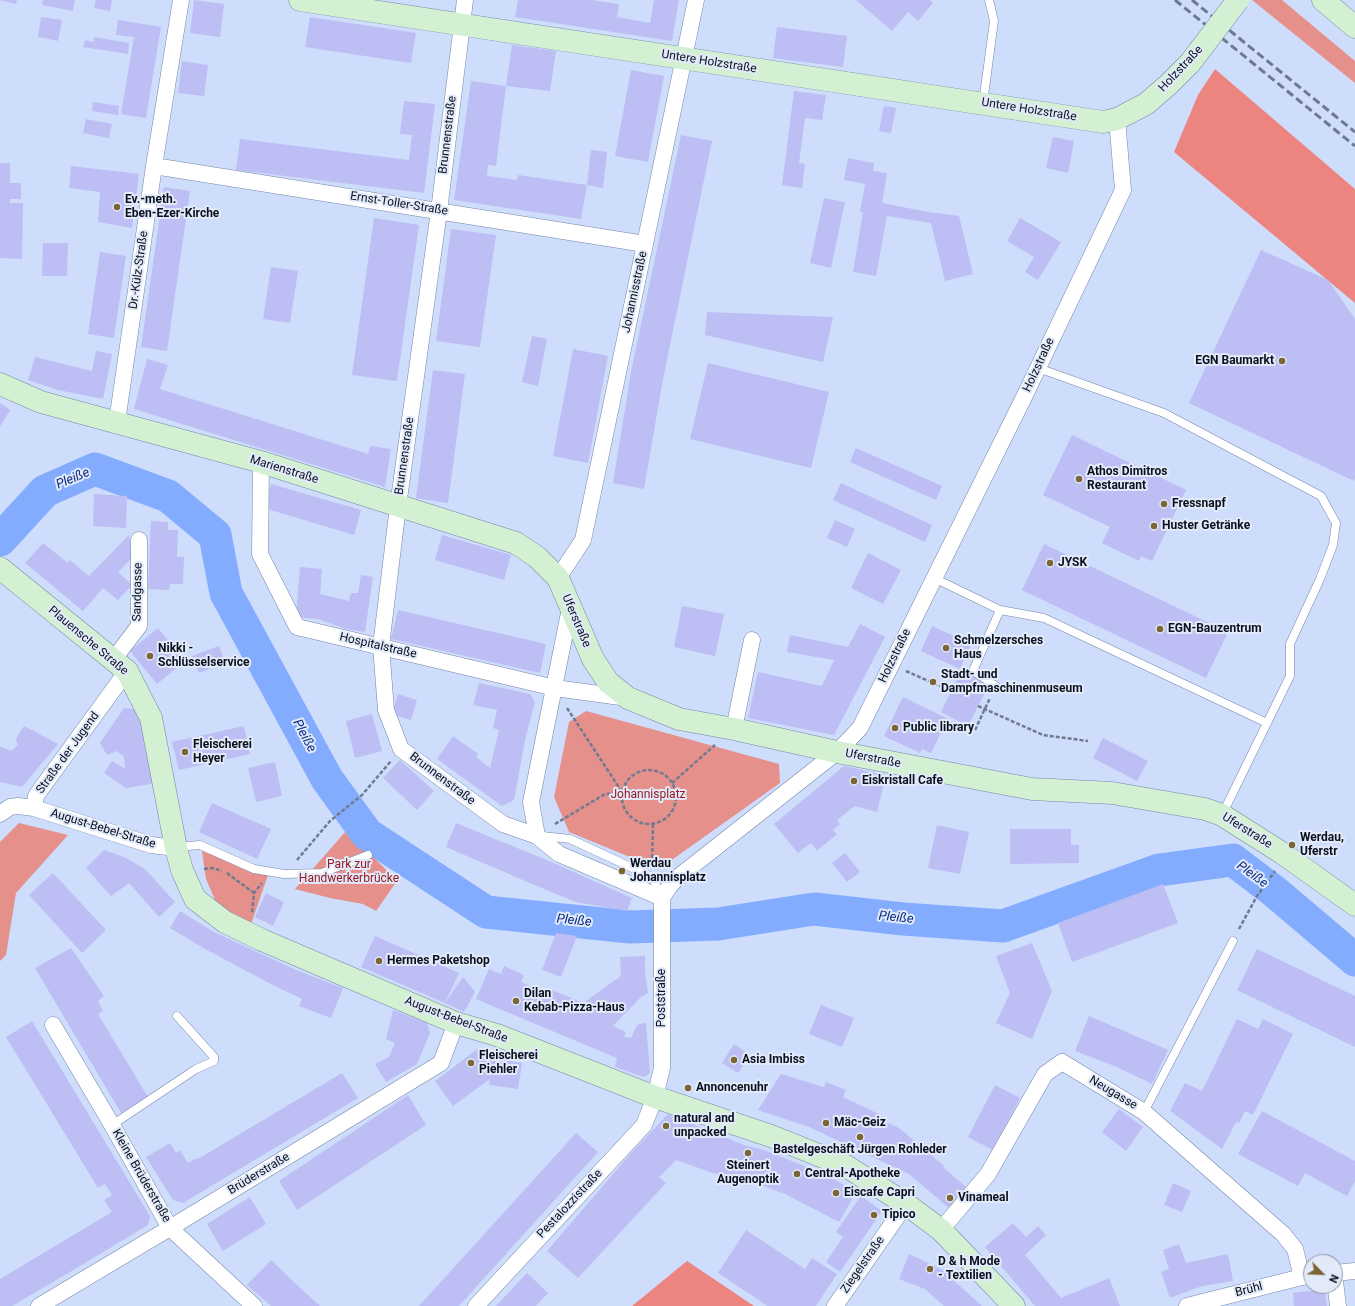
<!DOCTYPE html>
<html>
<head>
<meta charset="utf-8">
<style>
	body { margin:0 }
	#map { position:relative; width:1355px; height:1306px; overflow:hidden; background:#cdddfb; font-family:Roboto,sans-serif }
	canvas { display:block }
	.north { position:absolute; left:1303px; top:1254px; width:40px; height:40px; box-sizing:border-box; background:#e2eaf9; border:1px solid #8c93a1; border-radius:50%; rotate:114deg; font-size:11px; font-weight:700; line-height:16px; text-align:center; color:#0a101d }
	.north::after { content:''; display:block; margin:auto; width:14px; height:18px; background:#7c6535; clip-path:polygon(50% 0,100% 100%,50% 72%,0 100%) }
</style>
</head>
<body>
<div id="map">
<canvas width="1355" height="1306"></canvas>
<div class="north">N</div>
</div>
<script>
const context = document.querySelector('canvas').getContext('2d');
context.lineJoin = 'round';
function paint(path, color) {
  context.fillStyle = color;
  context.fill(path, 'evenodd');
}
function shape(rows) {
  const path = new Path2D();
  for (const r of rows) {
    if (r.length === 3) {
      path.moveTo(r[0] + r[2], r[1]);
      path.arc(r[0], r[1], r[2], 0, 2 * Math.PI);
      continue;
    }
    path.moveTo(r[0], r[1]);
    for (let i = 2; i < r.length; i += 2) path.lineTo(r[i], r[i + 1]);
  }
  return path;
}
function trace(path, color, width, dash) {
  context.strokeStyle = color;
  context.lineWidth = width;
  context.lineCap = dash ? 'butt' : 'round';
  context.setLineDash(dash || []);
  context.stroke(path);
}
function drawText(font, color, halo, rows, align = 'center') {
  context.font = font + ' Roboto,sans-serif';
  context.lineWidth = 4;
  context.setLineDash([]);
  context.textBaseline = 'middle';
  context.strokeStyle = halo;
  context.fillStyle = color;
  for (const [text, x, y, turn = 0] of rows) {
    context.save();
    context.translate(x, y);
    context.rotate((+turn || 0) * Math.PI / 180);
    context.textAlign = isNaN(turn) ? turn : align;
    if (halo) context.strokeText(text, 0, 0);
    context.fillText(text, 0, 0);
    context.restore();
  }
}
paint(shape([
	[1252,0,1282,0,1355,61,1355,83],
	[586,711,779,764,780,783,659,869,569,832,554,797,569,722],
	[19,823,68,835,16,893,6,955,0,961,0,842],
	[347,830,397,881,376,911,363,904,330,898,295,889],
	[202,851,268,875,251,924,227,913,216,902,206,879]
]), '#e5908a');
paint(shape([
	[1215,69,1355,189,1355,303,1174,152,1198,95],
	[687,1261,754,1306,632,1306]
]), '#ec8580');
trace(shape([
	[0,540,45,491,95,469,168,496,215,535,226,593,327,779,367,834,486,912,630,927,718,924,814,909,903,919,1003,926,1159,870,1233,860,1275,892,1355,960]
]), '#84acfe', 33);
paint(shape([
	[0,0,17,0,16,4],
	[43,0,75,0,73,11,42,5],
	[96,0,112,0,110,11,94,8],
	[194,0,224,4,220,37,190,33],
	[518,0,592,0,619,4,617,17,650,23,654,0,679,0,672,41,515,17],
	[856,0,930,0,933,3,918,21,908,12,892,31],
	[41,17,62,20,58,41,38,37],
	[310,17,416,33,411,63,305,47],
	[118,20,161,27,146,118,121,114,134,37,116,35],
	[777,27,847,36,843,67,773,58],
	[94,37,129,43,128,54,83,47,85,40,94,42],
	[512,45,556,51,550,91,506,86,496,166,488,165,487,176,517,180,518,175,587,185,581,219,454,200,471,81,506,86],
	[182,61,208,65,204,96,178,93],
	[631,70,664,76,648,162,615,156],
	[794,91,826,95,822,120,805,118,799,163,805,164,802,188,782,185],
	[404,101,435,104,424,193,236,170,240,139,409,160,412,135,400,134],
	[93,102,119,106,118,115,92,111],
	[884,106,896,108,891,133,879,131],
	[86,119,112,124,109,138,83,133],
	[681,135,712,141,663,379,644,489,613,483,631,372],
	[1053,137,1074,141,1068,173,1046,168],
	[591,150,607,152,603,188,587,185],
	[848,158,874,163,873,171,887,173,882,203,928,212,959,216,973,274,945,281,931,223,887,216,876,276,853,272,863,212,860,212,865,184,844,180],
	[0,163,10,163,10,183,21,183,21,199,10,199,10,203,23,203,22,259,0,258],
	[71,166,139,174,132,228,98,222,100,192,69,188],
	[164,187,190,191,167,351,141,347],
	[824,198,845,202,831,268,810,263],
	[374,218,419,225,397,381,352,375],
	[1020,218,1061,242,1038,280,1025,272,1034,257,1007,241],
	[451,229,496,235,480,347,436,341],
	[43,243,68,243,67,276,42,276],
	[1261,250,1328,280,1355,319,1355,478,1354,481,1189,403],
	[100,252,126,256,114,338,88,334],
	[271,267,298,271,290,323,263,319],
	[707,312,833,317,823,362,705,335],
	[532,336,547,339,538,386,522,382],
	[573,349,608,356,588,463,553,456],
	[96,351,112,354,103,399,58,390,28,380,35,357,92,371],
	[147,359,168,365,160,389,368,454,370,446,391,449,385,487,134,409],
	[708,363,829,392,811,468,690,439],
	[433,370,465,374,448,503,416,498],
	[0,403,10,410,0,427],
	[1072,435,1186,490,1152,561,1141,556,1139,561,1102,543,1110,527,1043,495],
	[856,448,942,486,936,500,850,462],
	[841,483,932,525,925,542,833,500],
	[271,484,361,510,354,535,264,508],
	[94,494,127,496,126,528,93,526],
	[835,520,855,529,847,547,827,538],
	[151,521,168,522,168,530,178,530,177,557,184,557,183,584,170,584,169,590,148,589],
	[129,535,132,558,118,572,132,585,118,600,103,588,83,611,25,563,43,543,68,563,70,560,89,576],
	[442,535,511,555,504,580,435,560],
	[1044,544,1228,632,1206,678,1022,590],
	[868,553,901,570,883,604,851,588],
	[300,567,322,569,320,594,349,601,351,593,358,593,361,575,373,577,365,632,346,629,318,619,296,617],
	[682,606,724,614,715,656,674,647],
	[398,610,546,644,540,673,391,639],
	[860,624,885,637,834,735,748,718,758,672,822,686,834,660,787,652,790,635,848,647],
	[932,626,971,644,960,669,921,651],
	[158,628,185,661,157,684,130,651],
	[219,646,225,663,199,673,192,656],
	[962,670,989,684,968,726,941,712],
	[479,683,530,694,535,702,525,740,514,800,502,806,437,759,453,736,478,754,476,757,490,768,499,730,493,728,497,710,473,705],
	[398,694,417,700,411,720,392,714],
	[903,697,948,719,931,753,922,749,920,753,884,736],
	[124,708,140,710,156,783,126,788,104,773,112,761,125,769,124,757,117,751,107,755,100,743],
	[372,714,382,751,355,758,346,721],
	[24,726,58,744,22,787,0,782,0,746,11,751,18,745,16,739],
	[244,726,250,754,179,770,172,742],
	[1103,738,1148,761,1137,781,1093,758],
	[400,760,434,791,417,810,383,778],
	[275,762,282,796,256,802,248,768],
	[844,766,886,775,877,812,855,806,837,820,840,824,833,830,837,834,817,851,811,843,798,853,774,824],
	[212,803,271,829,257,859,199,832],
	[456,823,549,861,632,898,627,911,576,902,537,886,446,847],
	[937,825,969,832,960,874,928,868],
	[1010,829,1071,829,1071,845,1079,845,1079,863,1010,864],
	[104,850,124,857,145,869,175,902,159,917,129,883,111,896,86,868],
	[845,853,860,872,847,882,832,863],
	[53,873,106,930,82,953,29,895],
	[1163,884,1178,923,1072,962,1058,923],
	[266,893,284,902,273,926,255,917],
	[180,911,214,932,296,970,343,988,331,1018,299,1006,302,999,271,984,205,949,170,928],
	[556,933,577,936,561,977,542,970],
	[375,936,459,973,445,1003,361,967],
	[1032,943,1052,991,1032,1039,996,1023,1010,993,996,956],
	[71,948,104,996,98,1001,103,1011,98,1014,148,1097,121,1113,35,968],
	[1257,949,1355,996,1355,1047,1237,990],
	[645,956,645,972,648,993,640,998,613,1026,626,1032,624,1037,631,1038,634,1031,638,1024,646,1023,650,1073,644,1077,615,1067,617,1058,476,999,489,969,501,974,504,966,524,975,521,982,550,995,552,990,583,1003,621,976,620,957],
	[463,977,475,992,464,1012,445,1003],
	[821,1005,854,1018,842,1047,809,1034],
	[393,1010,427,1023,430,1033,417,1064,386,1082,375,1064,389,1057,395,1043,386,1039],
	[1089,1016,1168,1050,1152,1084,1117,1067,1075,1051],
	[1237,1019,1258,1029,1263,1019,1293,1034,1253,1115,1245,1111,1239,1123,1236,1122,1222,1149,1170,1111,1185,1083,1202,1091],
	[32,1021,150,1216,148,1225,70,1272,12,1306,0,1306,0,1279,112,1212,104,1200,112,1195,105,1184,98,1188,6,1037],
	[734,1044,750,1055,738,1073,722,1063],
	[479,1048,494,1058,522,1063,518,1089,489,1085,490,1079,453,1106,435,1081],
	[342,1073,358,1098,183,1203,173,1200,146,1157,170,1143,176,1153,180,1150,188,1163,197,1158,198,1159],
	[781,1074,824,1087,826,1082,846,1090,843,1097,881,1115,879,1119,899,1128,944,1166,943,1167,967,1188,950,1209,909,1174,809,1127,758,1110],
	[995,1085,1020,1098,993,1150,968,1137],
	[408,1095,426,1125,297,1210,279,1181],
	[1119,1109,1143,1127,1126,1151,1102,1132],
	[1262,1111,1355,1161,1355,1181,1347,1196,1305,1173,1298,1186,1238,1154],
	[668,1114,744,1145,764,1150,827,1175,856,1192,839,1222,785,1194,752,1182,750,1186,676,1160,659,1177,666,1183,578,1278,547,1251,632,1152],
	[576,1133,598,1152,496,1265,459,1306,419,1306],
	[1173,1183,1191,1191,1182,1212,1164,1205],
	[861,1196,882,1211,840,1272,826,1262,843,1237,836,1232],
	[250,1197,266,1224,223,1251,207,1224],
	[1013,1223,1026,1237,1038,1226,1046,1235,1025,1255,1061,1298,1109,1278,1120,1306,1035,1306,985,1247],
	[746,1230,805,1269,812,1258,837,1274,816,1306,768,1306,718,1273],
	[1179,1244,1186,1263,1228,1254,1233,1281,1202,1286,1170,1298,1161,1272,1169,1269,1163,1250],
	[909,1254,941,1269,982,1306,944,1306,925,1289,899,1279],
	[271,1260,297,1285,320,1306,271,1306,247,1285],
	[527,1273,548,1293,536,1306,496,1306],
	[1325,1289,1327,1306,1294,1306,1293,1293]
]), '#bdbef4');
const lane = shape([
	[983,103,994,21,989,0],
	[1038,368,1164,413,1321,496,1336,523,1333,545,1320,579,1290,644,1290,676,1222,815],
	[934,578,1000,610,1044,618,1267,723],
	[996,686,973,671,1000,610],
	[542,836,570,839,652,877,662,896],
	[177,847,200,845,254,869,284,874,322,873,368,855],
	[1144,1112,1233,941],
	[112,1125,196,1069,214,1061,214,1057,177,1016]
]);
const street = shape([
	[465,0,439,211,398,506,381,646,386,710,401,749,503,824,537,836],
	[154,166,645,244],
	[117,422,154,166,181,0],
	[261,462,260,554,297,627,555,688,628,698],
	[558,578,583,540,696,0],
	[570,608,531,802,537,836,559,854,662,898],
	[113,660,139,626,139,540],
	[734,729,752,640],
	[34,808,36,796,43,786,127,671],
	[0,814,10,807,18,806,34,808,151,845,176,848],
	[53,1025,112,1125,170,1228,254,1306],
	[941,1230,988,1174,1045,1074,1062,1062,1144,1112,1283,1234,1295,1249,1302,1277],
	[1335,1273,1355,1271],
	[1335,1281,1338,1306],
	[39,1306,170,1228,441,1063,456,1023],
	[476,1306,644,1125,655,1097,662,1068,662,898,669,887,677,878,837,752,860,728,1027,391,1123,190,1117,119],
	[835,1306,906,1204],
	[1187,1306,1302,1277,1311,1276]
]);
const secondary = shape([
	[300,0,1103,122,1117,119,1146,104,1169,84,1190,63],
	[1323,0,1355,27],
	[0,384,41,402,261,462,516,543,537,557,558,578,593,659,608,682,628,698,679,719,734,729,837,752,1032,789,1112,793,1205,809,1222,815,1282,853,1355,905],
	[0,568,127,671,151,718,176,848,182,870,195,899,225,922,262,940,456,1023,497,1035,655,1097,771,1136,846,1166,906,1204,941,1230,1014,1306]
]);
trace(lane, '#7586a9', 9);
trace(street, '#7586a9', 17);
trace(secondary, '#7586a9', 23);
trace(shape([
	[906,671,951,691],
	[978,706,1043,735,1088,741],
	[567,708,622,792],
	[975,730,990,698],
	[649,797,27],
	[672,783,715,745],
	[555,824,605,794,621,793],
	[297,860,330,821,362,795,391,761],
	[652,864,653,824],
	[204,869,213,868,222,871],
	[227,873,254,893],
	[252,912,254,893,262,883],
	[1239,929,1257,896,1275,871]
]), '#707b91', 2.5, [4, 2]);
trace(lane, '#fff', 8);
trace(street, '#fff', 16);
trace(secondary, '#d3f0d3', 22);
trace(shape([
	[1175,0,1355,146],
	[1192,0,1355,132]
]), '#6e798f', 3, [8, 4]);
const secondaryBridge = shape([
	[1190,63,1238,0]
]);
trace(secondaryBridge, '#7586a9', 23, []);
trace(secondaryBridge, '#d3f0d3', 22);
for (const [x, y, r, color] of [
	[117,207,4,"#7c6535"],
	[1282,361,4,"#7c6535"],
	[1079,479,4,"#7c6535"],
	[1164,504,4,"#7c6535"],
	[1154,526,4,"#7c6535"],
	[1050,563,4,"#7c6535"],
	[1160,629,4,"#7c6535"],
	[946,648,4,"#7c6535"],
	[150,656,4,"#7c6535"],
	[933,682,4,"#7c6535"],
	[895,728,4,"#7c6535"],
	[185,752,4,"#7c6535"],
	[854,781,4,"#7c6535"],
	[1292,845,4,"#7c6535"],
	[622,871,4,"#7c6535"],
	[379,961,4,"#7c6535"],
	[516,1001,4,"#7c6535"],
	[734,1060,4,"#7c6535"],
	[471,1063,4,"#7c6535"],
	[688,1088,4,"#7c6535"],
	[826,1123,4,"#7c6535"],
	[666,1126,4,"#7c6535"],
	[860,1137,4,"#7c6535"],
	[748,1153,4,"#7c6535"],
	[797,1174,4,"#7c6535"],
	[836,1193,4,"#7c6535"],
	[950,1198,4,"#7c6535"],
	[874,1215,4,"#7c6535"],
	[930,1269,4,"#7c6535"]
]) {
  const dot = new Path2D();
  dot.arc(x, y, r, 0, 2 * Math.PI);
  context.fillStyle = color;
  context.fill(dot);
  trace(dot, '#e2eaf9', 1.5);
}
drawText('12px', '#0a101d', '#e2eaf9', [
	["Untere Holzstraße",709,62,9],
	["Holzstraße",1181,69,-47],
	["Untere Holzstraße",1029,110,9],
	["Brunnenstraße",448,135,-83],
	["Ernst-Toller-Straße",399,204,9],
	["Dr.-Külz-Straße",139,270,-82],
	["Johannisstraße",635,292,-78],
	["Holzstraße",1039,365,-65],
	["Brunnenstraße",405,456,-82],
	["Marienstraße",284,470,17],
	["Sandgasse",138,592,-89],
	["Uferstraße",576,621,67],
	["Plauensche Straße",88,641,40],
	["Hospitalstraße",378,646,13],
	["Holzstraße",895,656,-64],
	["Straße der Jugend",68,753,-54],
	["Uferstraße",873,759,11],
	["Brunnenstraße",442,779,37],
	["August-Bebel-Straße",103,829,17],
	["Uferstraße",1247,831,32],
	["Poststraße",662,998,-90],
	["August-Bebel-Straße",456,1020,21],
	["Neugasse",1113,1093,31],
	["Brüderstraße",259,1174,-31],
	["Kleine Brüderstraße",141,1176,60],
	["Pestalozzistraße",570,1204,-47],
	["Ziegelstraße",863,1265,-55],
	["Brühl",1249,1290,-14]
]);
drawText('bold 12px', '#0a101d', '#e2eaf9', [
	["Ev.-meth.",125,200],
	["Eben-Ezer-Kirche",125,214],
	["EGN Baumarkt",1274,361,"right"],
	["Athos Dimitros",1087,472],
	["Restaurant",1087,486],
	["Fressnapf",1172,504],
	["Huster Getränke",1162,526],
	["JYSK",1058,563],
	["EGN-Bauzentrum",1168,629],
	["Schmelzersches",954,641],
	["Haus",954,655],
	["Nikki -",158,649],
	["Schlüsselservice",158,663],
	["Stadt- und",941,675],
	["Dampfmaschinenmuseum",941,689],
	["Public library",903,728],
	["Fleischerei",193,745],
	["Heyer",193,759],
	["Eiskristall Cafe",862,781],
	["Werdau,",1300,838],
	["Uferstr",1300,852],
	["Werdau",630,864],
	["Johannisplatz",630,878],
	["Hermes Paketshop",387,961],
	["Dilan",524,994],
	["Kebab-Pizza-Haus",524,1008],
	["Fleischerei",479,1056],
	["Piehler",479,1070],
	["Asia Imbiss",742,1060],
	["Annoncenuhr",696,1088],
	["natural and",674,1119],
	["unpacked",674,1133],
	["Mäc-Geiz",834,1123],
	["Bastelgeschäft Jürgen Rohleder",860,1150,"center"],
	["Steinert",748,1166,"center"],
	["Augenoptik",748,1180,"center"],
	["Central-Apotheke",805,1174],
	["Eiscafe Capri",844,1193],
	["Vinameal",958,1198],
	["Tipico",882,1215],
	["D & h Mode",938,1262],
	["- Textilien",938,1276]
], 'left');
drawText('12px', '#961b23', '#e2eaf9', [
	["Johannisplatz",648,795],
	["Park zur",349,865],
	["Handwerkerbrücke",349,879]
]);
drawText('italic 13px', '#082985', '#e2eaf9', [
	["Pleiße",73,479,-23],
	["Pleiße",304,736,62],
	["Pleiße",1252,875,36],
	["Pleiße",896,918,6],
	["Pleiße",574,921,6]
]);
</script>
</body>
</html>
